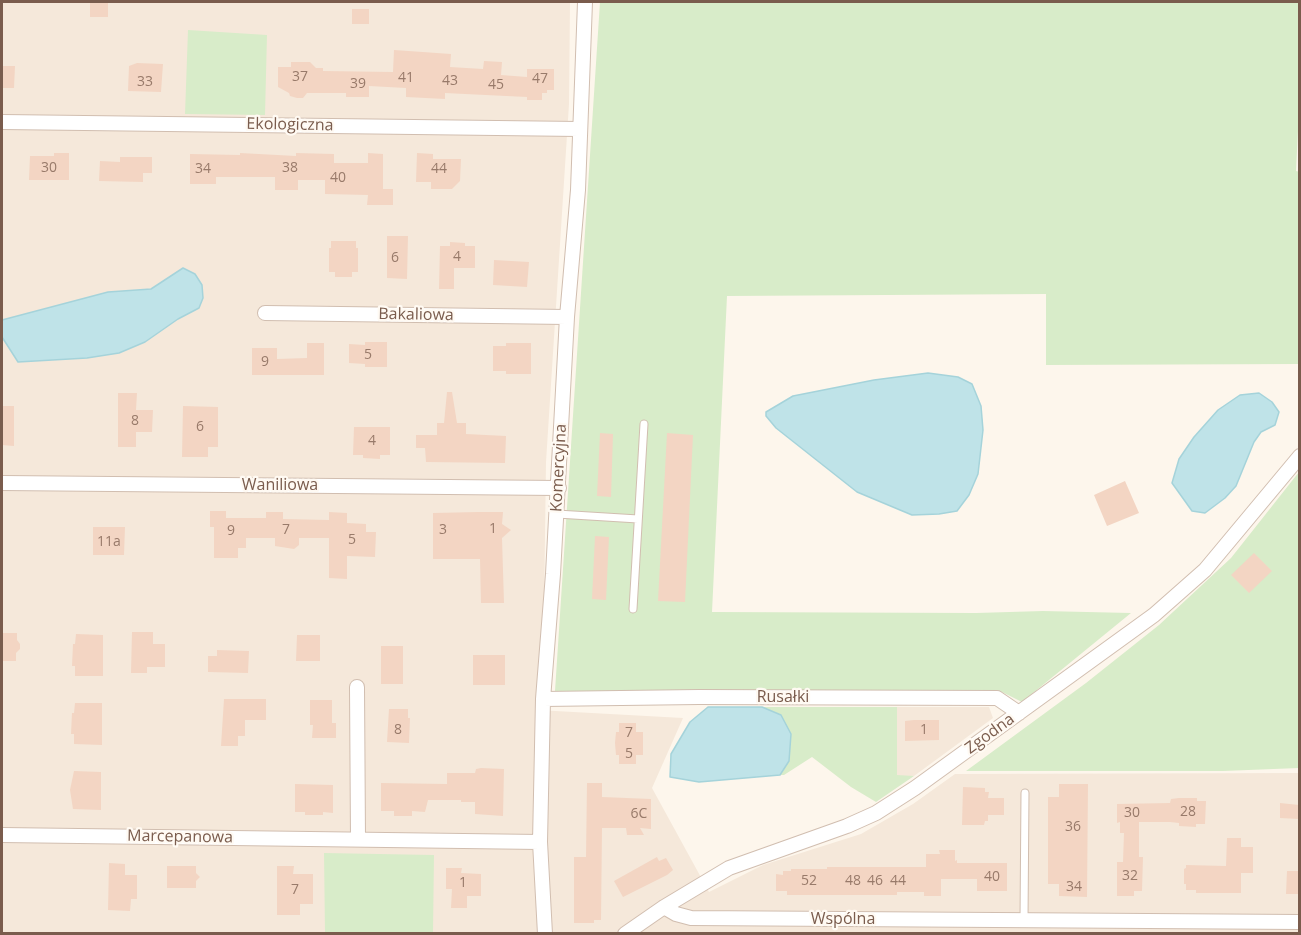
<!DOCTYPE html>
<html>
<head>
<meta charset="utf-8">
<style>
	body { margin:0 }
	#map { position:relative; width:1301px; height:935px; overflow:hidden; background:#fdf6ec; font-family:"Open Sans",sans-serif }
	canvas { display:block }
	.frame { position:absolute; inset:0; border:3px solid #7a5c4d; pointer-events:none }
</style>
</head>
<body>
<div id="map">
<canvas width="1301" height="935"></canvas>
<div class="frame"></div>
</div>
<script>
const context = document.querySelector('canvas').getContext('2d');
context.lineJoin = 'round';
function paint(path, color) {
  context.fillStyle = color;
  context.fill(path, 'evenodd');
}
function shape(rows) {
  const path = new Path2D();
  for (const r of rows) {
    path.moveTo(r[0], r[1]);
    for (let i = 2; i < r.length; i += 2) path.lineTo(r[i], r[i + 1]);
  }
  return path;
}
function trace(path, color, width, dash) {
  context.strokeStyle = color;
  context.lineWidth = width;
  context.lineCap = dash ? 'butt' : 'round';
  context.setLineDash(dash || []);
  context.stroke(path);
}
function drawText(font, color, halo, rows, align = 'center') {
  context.font = font + ' "Open Sans",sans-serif';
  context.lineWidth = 4.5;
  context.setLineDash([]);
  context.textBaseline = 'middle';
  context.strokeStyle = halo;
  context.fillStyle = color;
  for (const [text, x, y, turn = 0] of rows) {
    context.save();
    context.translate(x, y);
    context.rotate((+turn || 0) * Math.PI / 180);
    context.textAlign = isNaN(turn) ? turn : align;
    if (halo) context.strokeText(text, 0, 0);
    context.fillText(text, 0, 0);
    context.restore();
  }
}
paint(shape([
	[2,2,570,2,569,104,546,462,544,611,537,710,683,718,652,788,709,892,763,865,861,834,913,804,955,774,1299,773,1299,933,2,934],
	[897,707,989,707,993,718,914,776,897,776]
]), '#f5e8da');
paint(shape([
	[600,2,1299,2,1300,90,1296,171,1300,172,1299,364,1046,365,1046,294,727,296,712,612,976,613,1043,611,1131,613,1022,702,1002,692,555,691],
	[188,30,267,35,265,115,185,114],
	[1299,472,1299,768,1223,771,966,771,1086,683,1159,625,1231,558],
	[762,707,897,707,897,775,914,776,876,802,851,787,812,757,784,775,780,775,789,761,780,715],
	[324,853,434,855,433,933,325,933]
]), '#d8ecc9');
const water = shape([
	[183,268,195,274,202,285,203,298,199,308,178,319,145,342,119,353,87,358,18,362,2,337,2,320,108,292,151,289,183,268],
	[928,373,958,377,972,384,981,406,983,430,978,474,969,495,957,511,939,514,912,515,857,492,776,428,766,416,766,412,793,396,874,380,928,373],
	[1259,393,1272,402,1279,412,1275,425,1261,432,1254,442,1236,486,1225,498,1205,513,1192,511,1172,483,1179,459,1194,437,1218,410,1240,395,1259,393],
	[708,707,762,707,781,715,791,734,789,761,780,775,699,782,670,777,671,754,690,722,708,707]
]);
paint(water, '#bfe3e8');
trace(water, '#a5d3da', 1.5);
paint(shape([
	[90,2,108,2,108,17,90,17],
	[352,9,369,9,369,24,352,24],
	[394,50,451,54,450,67,483,69,484,61,502,62,501,75,527,77,527,69,554,69,554,90,547,90,547,93,542,93,542,100,527,100,527,97,465,94,445,93,445,99,406,97,406,88,369,86,369,97,346,97,346,93,307,93,303,98,297,98,290,96,289,93,278,87,278,67,291,67,291,62,310,62,316,68,323,68,323,71,393,72],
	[137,63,163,64,161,92,128,91,129,66],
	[2,66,15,66,14,88,2,88],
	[54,153,69,153,69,180,29,180,30,156,54,156],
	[240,153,296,156,296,153,334,154,334,163,368,163,368,153,383,154,383,189,393,189,393,205,367,205,368,195,325,194,325,180,298,180,298,190,275,190,275,177,216,177,216,184,190,184,190,154,240,155],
	[417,153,433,154,433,159,461,159,460,181,452,189,431,189,431,182,416,182],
	[120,157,152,157,152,173,143,173,143,182,99,181,100,161,120,162],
	[387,236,408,236,407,279,387,278],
	[331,241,356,241,356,248,358,248,358,272,352,272,352,277,335,277,335,272,329,272,329,248,331,248],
	[450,242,465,243,465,246,475,246,475,268,454,268,454,289,439,289,440,246,450,246],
	[494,260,529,262,527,287,493,285],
	[365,342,387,342,387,367,365,367,365,364,349,363,349,344,365,345],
	[307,343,324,343,324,375,252,375,252,348,277,348,277,359,307,358],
	[506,343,531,343,531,374,506,374,506,371,493,371,493,346,506,346],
	[447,392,452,392,457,423,466,423,466,434,506,436,505,463,426,462,425,448,416,448,416,435,437,435,437,423,444,423],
	[118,393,137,393,136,410,153,410,152,432,136,432,136,447,118,447],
	[2,406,14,406,14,446,2,445],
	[183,406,218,407,218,447,208,447,208,457,182,457],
	[354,427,390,427,390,455,380,455,380,459,363,458,363,455,353,455],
	[600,433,613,434,611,497,597,496],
	[667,433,693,435,685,602,658,601],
	[1125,481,1139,513,1107,526,1094,495],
	[210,511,226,511,226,518,266,518,266,512,283,512,283,519,329,520,329,512,347,513,347,523,366,524,366,532,376,532,375,557,347,556,347,579,329,578,329,538,299,538,299,545,294,549,275,546,275,538,246,538,246,548,238,548,238,558,214,558,214,527,210,527],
	[478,512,503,512,502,524,511,530,502,538,504,603,481,603,480,559,433,559,433,513],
	[93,527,125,527,124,555,93,555],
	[595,536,609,537,606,600,592,599],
	[1254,553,1272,571,1249,593,1231,575],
	[132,632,153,632,153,644,165,644,165,667,147,667,147,673,131,673],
	[2,633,17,633,17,640,20,644,20,649,16,653,16,661,2,661],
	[76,634,103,635,103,676,75,676,75,666,72,666,73,644,75,644],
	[297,635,320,635,320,661,296,661],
	[381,646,403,646,403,684,381,684],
	[217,650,249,651,248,673,208,672,208,656,217,656],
	[473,655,505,655,505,685,473,685],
	[224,699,266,699,266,720,245,720,245,736,238,736,238,746,221,746],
	[310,700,332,700,332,723,336,723,336,738,312,738,313,725,310,725],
	[75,703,102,703,102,745,74,744,74,734,71,734,72,713,74,713],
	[389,709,408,709,408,718,410,718,409,743,387,742],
	[914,720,939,720,939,740,905,741,905,721],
	[619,723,636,723,636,732,643,732,643,755,636,755,636,764,619,764,619,755,616,755,615,743,616,732,619,732],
	[481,768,504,769,503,816,475,814,475,802,461,802,461,800,428,800,425,812,412,811,412,816,394,816,394,811,381,811,381,783,447,784,447,773,475,773,476,769],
	[74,771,101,772,101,810,73,809,70,790],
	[587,783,602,783,602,797,651,799,651,829,640,828,644,835,627,835,626,828,602,828,601,920,594,920,594,923,574,923,574,857,586,857],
	[295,784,333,785,333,813,323,812,323,815,305,815,305,812,295,812],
	[1059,784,1088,784,1087,897,1059,896,1059,884,1048,884,1048,797,1059,797],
	[963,787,985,788,985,792,989,792,988,798,1004,798,1004,815,988,815,988,821,985,821,984,825,962,825],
	[1179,798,1197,798,1197,801,1206,801,1205,824,1196,824,1196,827,1179,826,1179,823,1170,822,1139,822,1139,857,1143,857,1142,891,1134,891,1134,896,1117,896,1117,862,1123,862,1124,833,1120,833,1120,822,1117,823,1117,804,1170,803,1171,799],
	[1280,803,1299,805,1299,819,1280,818],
	[1227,838,1241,838,1241,847,1253,847,1253,873,1241,873,1241,893,1196,893,1196,890,1186,890,1186,884,1184,884,1184,869,1186,868,1186,865,1226,866],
	[939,850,955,850,955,861,957,860,957,863,1007,863,1007,891,977,891,977,879,941,879,941,896,924,896,924,892,897,892,897,895,787,895,787,891,776,891,776,874,783,875,783,871,791,871,791,869,827,869,827,867,926,867,926,854,940,854],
	[657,857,659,861,666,858,673,870,667,875,623,897,614,881],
	[109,863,125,864,125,875,137,875,137,899,131,899,130,911,108,910],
	[167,866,196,866,196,873,200,877,196,881,196,888,167,888],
	[277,866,294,866,293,874,313,874,313,904,300,904,300,915,277,915],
	[446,868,462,868,461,873,481,874,481,896,467,896,467,908,451,908,452,889,446,889],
	[1287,871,1299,871,1299,894,1286,894]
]), '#f3d5c3');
const service = shape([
	[557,514,638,519],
	[633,609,644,424],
	[1024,920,1025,793]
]);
const minor = shape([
	[2,122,579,129],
	[265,313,567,317],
	[2,483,559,488],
	[357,687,358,839],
	[543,699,699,697,997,698,1019,713],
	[2,835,540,842],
	[664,907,676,914,691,918,1300,922],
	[545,934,540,842,543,699,553,574,567,317,578,190,585,2],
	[625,934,664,907,729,868,847,826,876,813,915,788,1154,615,1205,570,1300,456]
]);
trace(service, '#d1beb0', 9);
trace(minor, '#d1beb0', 16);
trace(service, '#fff', 7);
trace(minor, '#fff', 14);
drawText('14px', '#987a6a', null, [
	["37",300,77],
	["41",406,78],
	["47",540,79],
	["43",450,81],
	["33",145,82],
	["39",358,84],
	["45",496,85],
	["30",49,168],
	["38",290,168],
	["34",203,169],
	["44",439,169],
	["40",338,178],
	["4",457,257],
	["6",395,258],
	["5",368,355],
	["9",265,362],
	["8",135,421],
	["6",200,427],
	["4",372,441],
	["1",493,529],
	["7",286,530],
	["3",443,530],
	["9",231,531],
	["5",352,540],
	["11a",109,542],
	["8",398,730],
	["1",924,730],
	["7",629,733],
	["5",629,754],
	["28",1188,812],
	["30",1132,813],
	["6C",639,814],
	["36",1073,827],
	["32",1130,876],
	["40",992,877],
	["52",809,881],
	["48",853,881],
	["46",875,881],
	["44",898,881],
	["1",463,883],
	["34",1074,887],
	["7",295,890]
]);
drawText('16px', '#7a5c4d', '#fffaf3', [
	["Ekologiczna",290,125,1],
	["Bakaliowa",416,315,1],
	["Komercyjna",559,468,-87],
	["Waniliowa",280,485],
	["Rusałki",783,697],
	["Zgodna",990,734,-36],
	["Marcepanowa",180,837,1],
	["Wspólna",843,919]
]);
</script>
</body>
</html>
